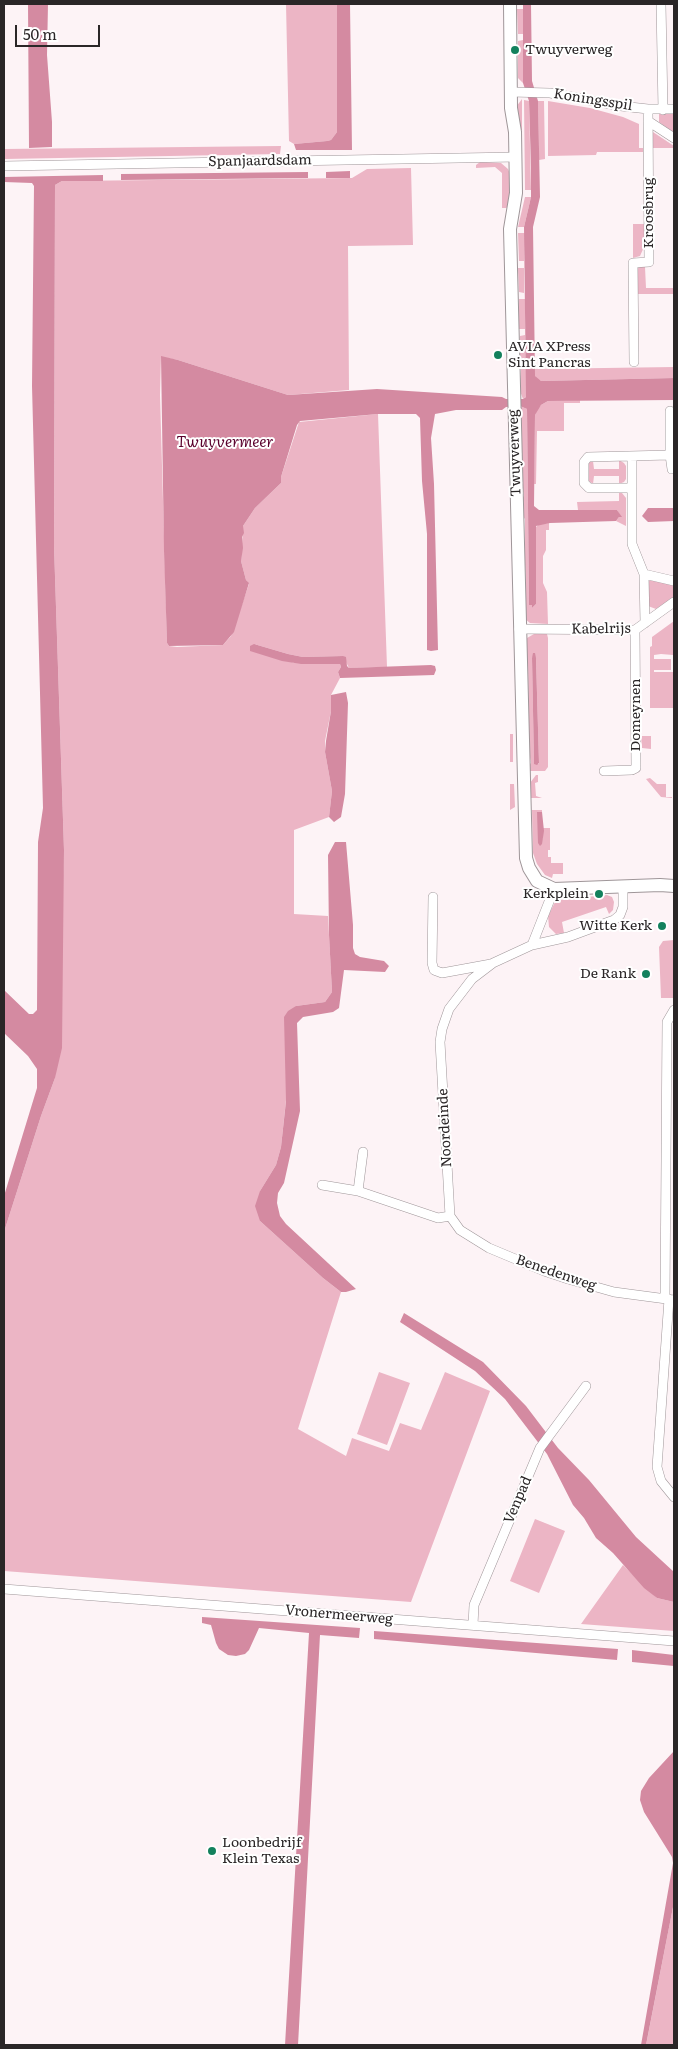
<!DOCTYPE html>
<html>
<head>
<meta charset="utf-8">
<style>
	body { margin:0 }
	#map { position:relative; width:678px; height:2049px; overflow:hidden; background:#fdf3f6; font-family:Literata,serif }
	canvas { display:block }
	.frame { position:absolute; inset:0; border:5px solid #2a2627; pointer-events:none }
	.scale { position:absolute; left:15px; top:25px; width:85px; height:22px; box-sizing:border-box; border:2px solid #2a2627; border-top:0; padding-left:6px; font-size:15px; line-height:18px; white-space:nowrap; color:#2a2627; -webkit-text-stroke:4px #fff; paint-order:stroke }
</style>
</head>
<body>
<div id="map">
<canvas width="678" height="2049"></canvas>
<div class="frame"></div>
<div class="scale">50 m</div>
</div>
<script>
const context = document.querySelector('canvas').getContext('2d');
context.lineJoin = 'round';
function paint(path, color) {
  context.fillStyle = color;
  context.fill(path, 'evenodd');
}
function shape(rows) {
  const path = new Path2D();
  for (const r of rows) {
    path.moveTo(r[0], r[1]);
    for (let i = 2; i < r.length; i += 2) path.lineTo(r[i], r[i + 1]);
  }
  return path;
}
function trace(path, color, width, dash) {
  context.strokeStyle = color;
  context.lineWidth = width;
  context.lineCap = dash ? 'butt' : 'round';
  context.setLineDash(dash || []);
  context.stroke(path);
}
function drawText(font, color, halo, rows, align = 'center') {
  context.font = font + ' Literata,serif';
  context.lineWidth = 4;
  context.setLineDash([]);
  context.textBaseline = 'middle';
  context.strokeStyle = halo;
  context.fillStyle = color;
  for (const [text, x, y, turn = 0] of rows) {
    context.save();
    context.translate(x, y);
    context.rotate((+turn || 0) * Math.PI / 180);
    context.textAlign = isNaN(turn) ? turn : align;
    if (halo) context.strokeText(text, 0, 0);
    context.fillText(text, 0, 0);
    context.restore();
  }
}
paint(shape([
	[286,4,337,4,339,121,337,132,331,140,327,141,294,144,289,141],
	[517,9,523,9,523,34,518,34],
	[523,40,524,77,523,83,518,78,518,41],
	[522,99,522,130,521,130,516,107],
	[524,100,529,101,531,190,525,190],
	[538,101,544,101,545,159,539,160],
	[548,101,590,108,623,117,639,124,639,148,643,148,643,152,597,152,596,155,548,156],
	[659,114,674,114,674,133,659,122],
	[653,132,674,146,674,148,653,148],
	[281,146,280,154,4,159,4,149],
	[480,162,501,163,508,169,511,176,509,206,506,208,502,208,502,173,495,167,476,168,476,165],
	[411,168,413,245,348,246,349,390,288,395,178,360,161,357,160,395,167,643,169,646,177,647,223,645,231,636,249,584,246,580,241,561,243,526,255,508,281,483,281,477,299,422,378,414,387,667,349,668,343,656,303,657,288,654,254,644,294,663,340,664,341,667,338,672,340,678,331,695,331,711,325,741,325,752,332,791,329,817,294,830,294,914,328,916,332,992,325,1002,296,1006,281,1147,276,1165,260,1191,260,1221,323,1278,341,1292,298,1429,346,1456,352,1438,389,1451,400,1423,421,1430,445,1372,490,1391,411,1602,4,1571,4,1232,41,1116,55,1078,64,850,54,546,55,185,62,181,352,178,367,169],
	[525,197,531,197,524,227,518,227],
	[633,224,644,224,644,247,640,256,633,258],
	[518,233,525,233,524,261,519,261],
	[641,266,645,267,646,288,674,288,674,294,636,294,637,269],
	[518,268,524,268,524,293,519,292],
	[519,299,525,299,525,329,519,329],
	[525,335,526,365,520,365,520,336],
	[674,367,674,378,541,381,536,379,534,373,534,369],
	[521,369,526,369,527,396,523,399,520,391],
	[580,400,580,403,564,403,564,431,537,431,536,484,534,484,535,415,537,409,541,405,548,401],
	[520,406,527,409,529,605,532,605,532,608,536,604,535,528,539,524,549,523,549,530,546,530,546,550,543,556,543,583,547,592,548,624,530,623,525,619,524,610,526,610,526,588,524,586,526,582,525,564,524,562,525,551,522,547,525,544,525,519,522,515,524,513,524,502,521,499,524,496,521,480,523,478,523,465,522,463],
	[619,460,624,463,626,466,626,479,624,482,619,484,619,476,594,476,593,484,589,481,588,464,590,461,593,461,594,469,619,469],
	[619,493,622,493,626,498,626,526,616,521,619,517,621,517,617,510,578,510,577,502,619,501],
	[651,580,674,585,674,597,656,609,648,606,648,581],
	[674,621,674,708,650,708,650,647,652,646,652,637],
	[661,654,673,655,673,672,654,672,654,670,671,670,671,659,654,659,654,655],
	[534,634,547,634,548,638,548,767,545,771,528,771,528,766,531,763,529,751,530,746,529,734,528,663,525,660,524,643,527,638],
	[533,657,536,658,539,764,534,763,532,658],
	[510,734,513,734,513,762,510,762],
	[641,736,651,736,651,749,642,748],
	[536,775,538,775,538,782,535,783,536,796,542,798,531,798,530,783],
	[650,778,657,784,666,784,666,797,672,797,672,798,661,797,646,779],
	[510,784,514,784,515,807,510,810],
	[532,810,542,810,542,812,537,812,543,840,543,828,550,828,550,850,548,850,548,857,551,857,551,863,563,863,563,874,553,874,552,878,545,875,537,864,533,853],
	[607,895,612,897,614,902,613,910,609,914,606,907,562,922,564,933,556,934,549,927,548,916,556,900],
	[674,940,674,998,661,998,659,947,663,941],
	[379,1372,410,1383,387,1445,357,1434],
	[535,1519,565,1531,539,1593,510,1581],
	[623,1565,657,1598,674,1602,674,1631,581,1624],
	[674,1902,674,2045,646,2045,649,2030]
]), '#ecb5c5');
paint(shape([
	[28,4,48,4,47,55,52,122,52,147,29,148],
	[337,4,350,4,352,150,296,150,294,144,327,141,331,140,337,132],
	[523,4,531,4,532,81,538,101,540,197,533,227,535,376,541,381,674,378,674,400,548,401,541,405,535,415,534,506,539,510,617,510,622,517,619,517,616,521,550,523,536,526,536,604,532,608,532,605,529,605,527,409,520,406,506,407,502,410,456,410,435,414,431,438,434,484,438,650,431,651,427,650,427,534,422,481,420,418,416,414,378,414,300,421,297,425,281,477,281,483,255,508,243,526,244,533,242,537,243,548,241,561,246,580,249,583,234,632,223,645,169,646,167,643,164,551,161,356,178,360,288,395,377,389,502,397,506,399,523,399,526,397,524,227,531,197,531,168,529,101,523,83],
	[350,171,350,178,326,178,326,172],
	[308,172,308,178,121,180,121,174],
	[103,175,103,181,62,181,55,185,54,546,64,850,62,1048,55,1078,41,1116,4,1232,4,1196,37,1088,37,1069,28,1056,4,1033,4,990,29,1014,33,1014,37,1010,38,842,43,808,32,386,34,186,32,183,4,182,4,177],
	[648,508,674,508,674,521,648,522,642,516],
	[254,644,288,654,303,657,343,656,346,657,347,666,349,668,431,665,435,666,436,670,434,675,340,678,338,672,341,667,340,664,301,664,282,661,250,651,250,646],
	[533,653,535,653,536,658,539,763,537,765,534,764,532,658],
	[346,692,348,703,345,794,341,817,334,822,329,817,332,791,325,752,326,741,331,711,331,695],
	[537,812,542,812,544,831,542,844,540,846,538,843],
	[335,842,346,842,353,925,353,948,355,954,360,957,384,961,389,966,385,972,344,970,339,1008,333,1012,303,1017,297,1023,300,1111,284,1183,278,1193,277,1203,280,1216,286,1224,356,1289,346,1292,341,1292,323,1278,260,1221,255,1206,260,1191,276,1165,281,1147,286,1101,284,1017,288,1011,296,1006,325,1002,332,992,329,935,328,855],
	[404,1313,483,1362,526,1406,558,1448,589,1480,636,1537,674,1572,674,1602,657,1598,644,1588,613,1553,596,1538,584,1518,573,1505,547,1454,505,1399,475,1371,400,1322],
	[202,1617,360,1628,359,1638,320,1635,298,2045,285,2045,309,1633,259,1628,249,1650,245,1654,236,1656,228,1655,219,1649,216,1643,211,1625,202,1623],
	[374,1631,618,1649,617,1660,374,1639],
	[632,1650,674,1655,674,1666,632,1662],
	[674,1751,674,1902,646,2045,641,2045,673,1863,672,1857,644,1812,640,1800,641,1791,649,1778]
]), '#d48aa1');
const street = shape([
	[661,4,663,110],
	[511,92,550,93,621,106,648,109,674,109],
	[648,121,674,138],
	[4,166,516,157],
	[634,362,633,263,649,262,648,109],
	[670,411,670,455,672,469,674,469],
	[632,456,632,544,644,574,645,623],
	[632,488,589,488,584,483,584,462,588,457,670,455],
	[644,574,674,581],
	[519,629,635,630,674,602],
	[604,771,632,770,636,768,635,630],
	[623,886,623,907,620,915,614,920,568,937,532,945,493,963,472,979,449,1009,442,1029,440,1042,450,1216,460,1230,489,1248,544,1271,568,1279,614,1292,674,1300],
	[433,897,432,963,434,970,442,973,491,964],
	[532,945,554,889],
	[322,1185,358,1191,438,1218,450,1216],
	[358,1191,363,1152],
	[665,1299,667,1022,674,1010],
	[669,1299,657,1467,661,1481,674,1497],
	[4,1589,674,1641],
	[473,1625,474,1605,540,1448,586,1386]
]);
const secondary = shape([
	[510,4,511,108,515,132,516,193,510,229,526,858,529,868,537,881,554,889,660,885,674,886]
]);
trace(street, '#9f9699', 10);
trace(secondary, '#9f9699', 14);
trace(street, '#fff', 9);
trace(secondary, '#fff', 12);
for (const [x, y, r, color] of [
	[515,50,5,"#13815d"],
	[498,355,5,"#13815d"],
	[599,894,5,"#13815d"],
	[662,926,5,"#13815d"],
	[646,974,5,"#13815d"],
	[212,1851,5,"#13815d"]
]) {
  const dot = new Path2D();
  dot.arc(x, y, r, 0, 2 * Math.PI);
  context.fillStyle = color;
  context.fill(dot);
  trace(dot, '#fff', 2);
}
drawText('14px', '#2a2627', '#fff', [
	["Twuyverweg",525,50],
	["AVIA XPress",508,347],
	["Sint Pancras",508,363],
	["Kerkplein",589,894,"right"],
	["Witte Kerk",652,926,"right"],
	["De Rank",636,974,"right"],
	["Loonbedrijf",222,1843],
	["Klein Texas",222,1859]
], 'left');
drawText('14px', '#2a2627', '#fff', [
	["Koningsspil",593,100,9],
	["Spanjaardsdam",260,161,-1],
	["Kroosbrug",649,213,-90],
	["Twuyverweg",515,453,-92],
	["Kabelrijs",601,629,-1],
	["Domeynen",636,715,-90],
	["Noordeinde",445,1128,-93],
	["Benedenweg",556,1273,19],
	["Venpad",518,1500,-67],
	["Vronermeerweg",339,1615,5]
]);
drawText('italic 15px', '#5a002c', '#fff', [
	["Twuyvermeer",225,443]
]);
</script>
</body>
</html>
